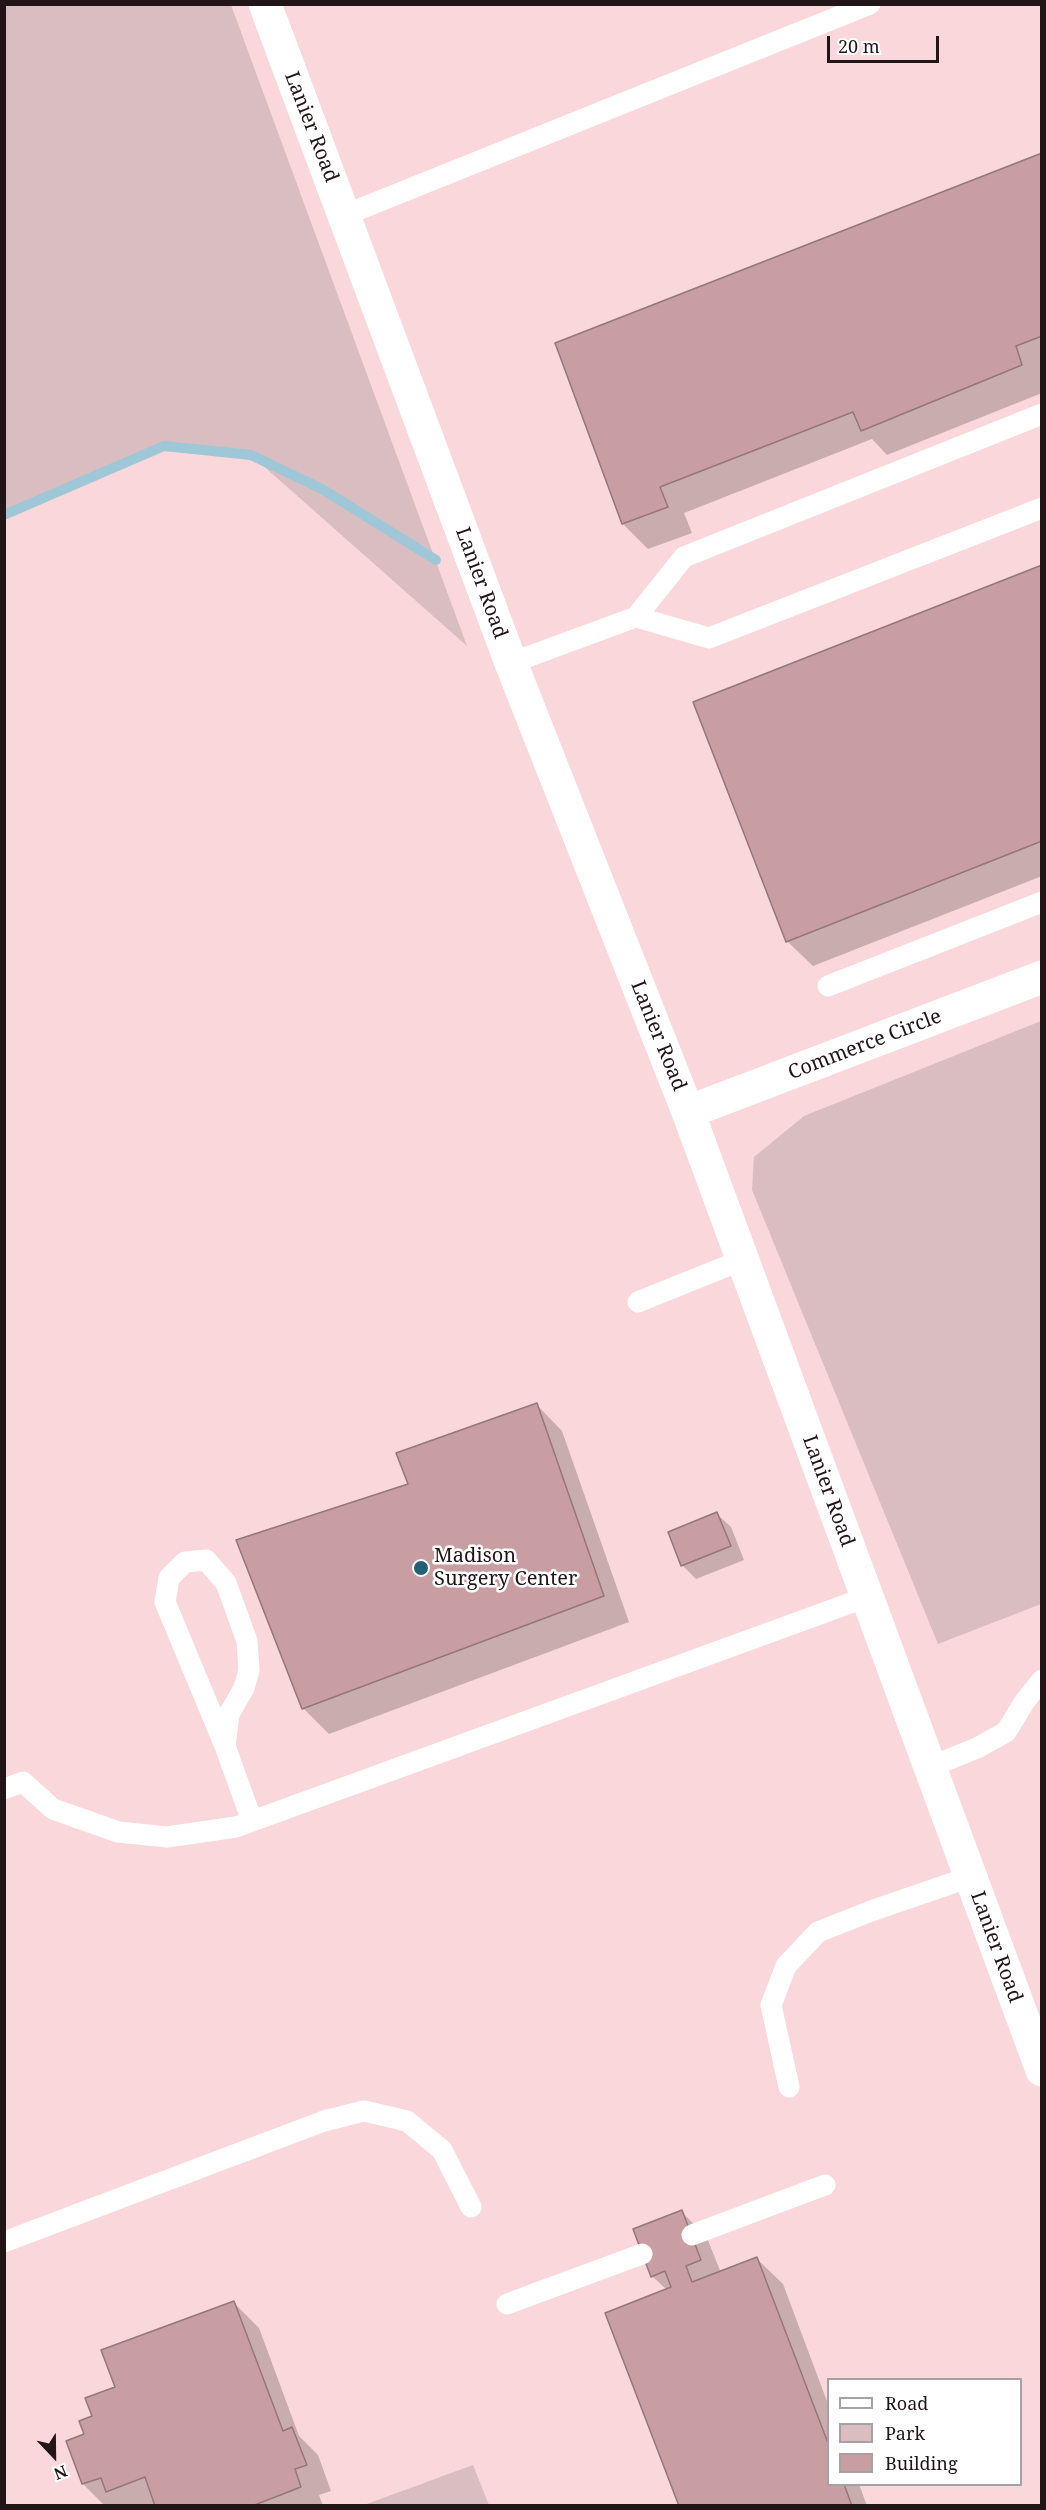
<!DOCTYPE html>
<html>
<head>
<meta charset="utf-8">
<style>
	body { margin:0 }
	#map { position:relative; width:1046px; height:2510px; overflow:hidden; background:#fad7da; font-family:"Noto Serif",serif }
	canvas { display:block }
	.frame { position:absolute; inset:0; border:6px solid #211517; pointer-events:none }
	.legend { position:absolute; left:827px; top:2378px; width:195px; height:108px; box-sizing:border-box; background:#fff; border:2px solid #a6a1a2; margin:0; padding:8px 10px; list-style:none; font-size:18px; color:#211517 }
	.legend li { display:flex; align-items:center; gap:12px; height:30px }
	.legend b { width:30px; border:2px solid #a6a1a2 }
	.north { position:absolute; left:24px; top:2426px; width:60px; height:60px; -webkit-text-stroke:4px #fff; paint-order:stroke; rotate:158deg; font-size:16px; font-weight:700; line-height:24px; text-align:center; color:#211517 }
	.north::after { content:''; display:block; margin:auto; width:21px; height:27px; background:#211517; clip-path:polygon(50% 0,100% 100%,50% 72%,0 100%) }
	.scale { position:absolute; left:827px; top:36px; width:112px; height:27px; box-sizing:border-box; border:3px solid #211517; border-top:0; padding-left:8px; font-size:18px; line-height:21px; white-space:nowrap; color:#211517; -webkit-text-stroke:4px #fff; paint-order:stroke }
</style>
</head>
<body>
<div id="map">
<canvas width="1046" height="2510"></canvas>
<div class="frame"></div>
<ul class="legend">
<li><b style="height:8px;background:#fff"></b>Road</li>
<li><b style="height:16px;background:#d9bdc0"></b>Park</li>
<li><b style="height:16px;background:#c89ea2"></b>Building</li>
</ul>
<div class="north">N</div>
<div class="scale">20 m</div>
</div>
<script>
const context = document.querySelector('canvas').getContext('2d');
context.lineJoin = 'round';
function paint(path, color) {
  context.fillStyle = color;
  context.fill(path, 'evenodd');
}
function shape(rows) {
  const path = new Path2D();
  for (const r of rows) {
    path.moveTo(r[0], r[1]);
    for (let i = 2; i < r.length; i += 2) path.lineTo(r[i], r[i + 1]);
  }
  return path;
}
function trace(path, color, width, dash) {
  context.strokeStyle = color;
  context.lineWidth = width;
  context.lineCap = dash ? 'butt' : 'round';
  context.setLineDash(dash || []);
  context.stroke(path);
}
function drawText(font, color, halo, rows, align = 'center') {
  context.font = font + ' "Noto Serif",serif';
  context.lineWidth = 5;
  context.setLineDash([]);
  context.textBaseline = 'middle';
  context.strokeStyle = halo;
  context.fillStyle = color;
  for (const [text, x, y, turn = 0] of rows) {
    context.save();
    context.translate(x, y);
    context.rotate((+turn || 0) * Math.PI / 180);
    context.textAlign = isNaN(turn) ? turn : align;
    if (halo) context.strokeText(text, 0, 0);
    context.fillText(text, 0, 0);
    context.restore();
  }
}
paint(shape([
	[5,4,231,5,467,646,251,455,164,446,5,514],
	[1041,1021,1041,1604,938,1644,752,1190,754,1157,804,1116],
	[473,2465,489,2505,364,2505]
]), '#d9bdc0');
paint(shape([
	[1042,155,1042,393,887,455,872,439,684,513,692,533,648,549,623,524,556,344],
	[1042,566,1042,876,813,966,787,941],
	[537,1405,562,1431,629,1622,329,1734,303,1708],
	[717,1514,731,1527,744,1560,696,1579,682,1565],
	[682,2212,707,2238,721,2273,757,2259,783,2284,828,2404,828,2484,859,2484,867,2506,680,2506,667,2290,652,2276],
	[233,2302,259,2328,299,2436,318,2455,331,2491,319,2495,323,2506,105,2506,83,2484,86,2435,94,2417,117,2388]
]), '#0003');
trace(shape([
	[4,515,164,446,251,455,322,489,436,560]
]), '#9ec7d8', 10);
const building = shape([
	[1042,153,1042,336,1016,346,1022,365,861,431,853,412,660,487,668,507,622,524,555,343,1042,153],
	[1042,565,1042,841,786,942,693,702,1042,565],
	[537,1403,604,1596,302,1709,236,1540,408,1484,396,1453,537,1403],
	[717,1512,731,1546,681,1566,668,1532,717,1512],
	[682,2210,701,2260,686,2266,692,2282,757,2257,828,2443,828,2484,844,2484,852,2506,679,2506,605,2313,671,2287,665,2271,651,2277,633,2229,682,2210],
	[234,2301,283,2431,292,2427,307,2465,295,2469,301,2487,252,2506,155,2506,145,2477,106,2492,101,2478,82,2484,66,2441,84,2434,79,2421,92,2416,85,2398,115,2387,101,2350,234,2301]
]);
paint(building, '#c89ea2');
trace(building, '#957679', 1.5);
trace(shape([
	[345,215,870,4],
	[1042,414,684,557,636,617,709,638,1042,508],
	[511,663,636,617],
	[828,986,1042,902],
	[638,1302,742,1260],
	[225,1746,229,1714,244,1688,249,1670,247,1641,226,1583,206,1560,185,1562,169,1578,165,1602,225,1746,252,1821],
	[930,1767,977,1748,1006,1732,1025,1701,1042,1680],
	[4,1789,23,1782,53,1809,118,1832,167,1837,236,1827,867,1597],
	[789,2087,771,2005,786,1966,818,1932,871,1911,970,1877],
	[692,2235,825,2185],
	[4,2242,324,2121,364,2111,407,2121,442,2150,471,2207],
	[507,2304,642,2254]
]), '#fff', 21);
trace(shape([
	[265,4,511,663,688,1112,1042,2070],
	[688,1112,1042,977]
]), '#fff', 33);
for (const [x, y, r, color] of [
	[421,1568,8,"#226076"]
]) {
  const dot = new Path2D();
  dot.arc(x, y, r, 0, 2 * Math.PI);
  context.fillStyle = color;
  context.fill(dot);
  trace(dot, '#fff', 2);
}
drawText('20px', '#211517', '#fff', [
	["Lanier Road",311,127,69],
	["Lanier Road",481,583,70],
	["Lanier Road",658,1036,68],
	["Commerce Circle",865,1045,-21],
	["Lanier Road",828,1491,70],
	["Lanier Road",996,1947,70]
]);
drawText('20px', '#211517', '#fff', [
	["Madison",434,1556],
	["Surgery Center",434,1579]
], 'left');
</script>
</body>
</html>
